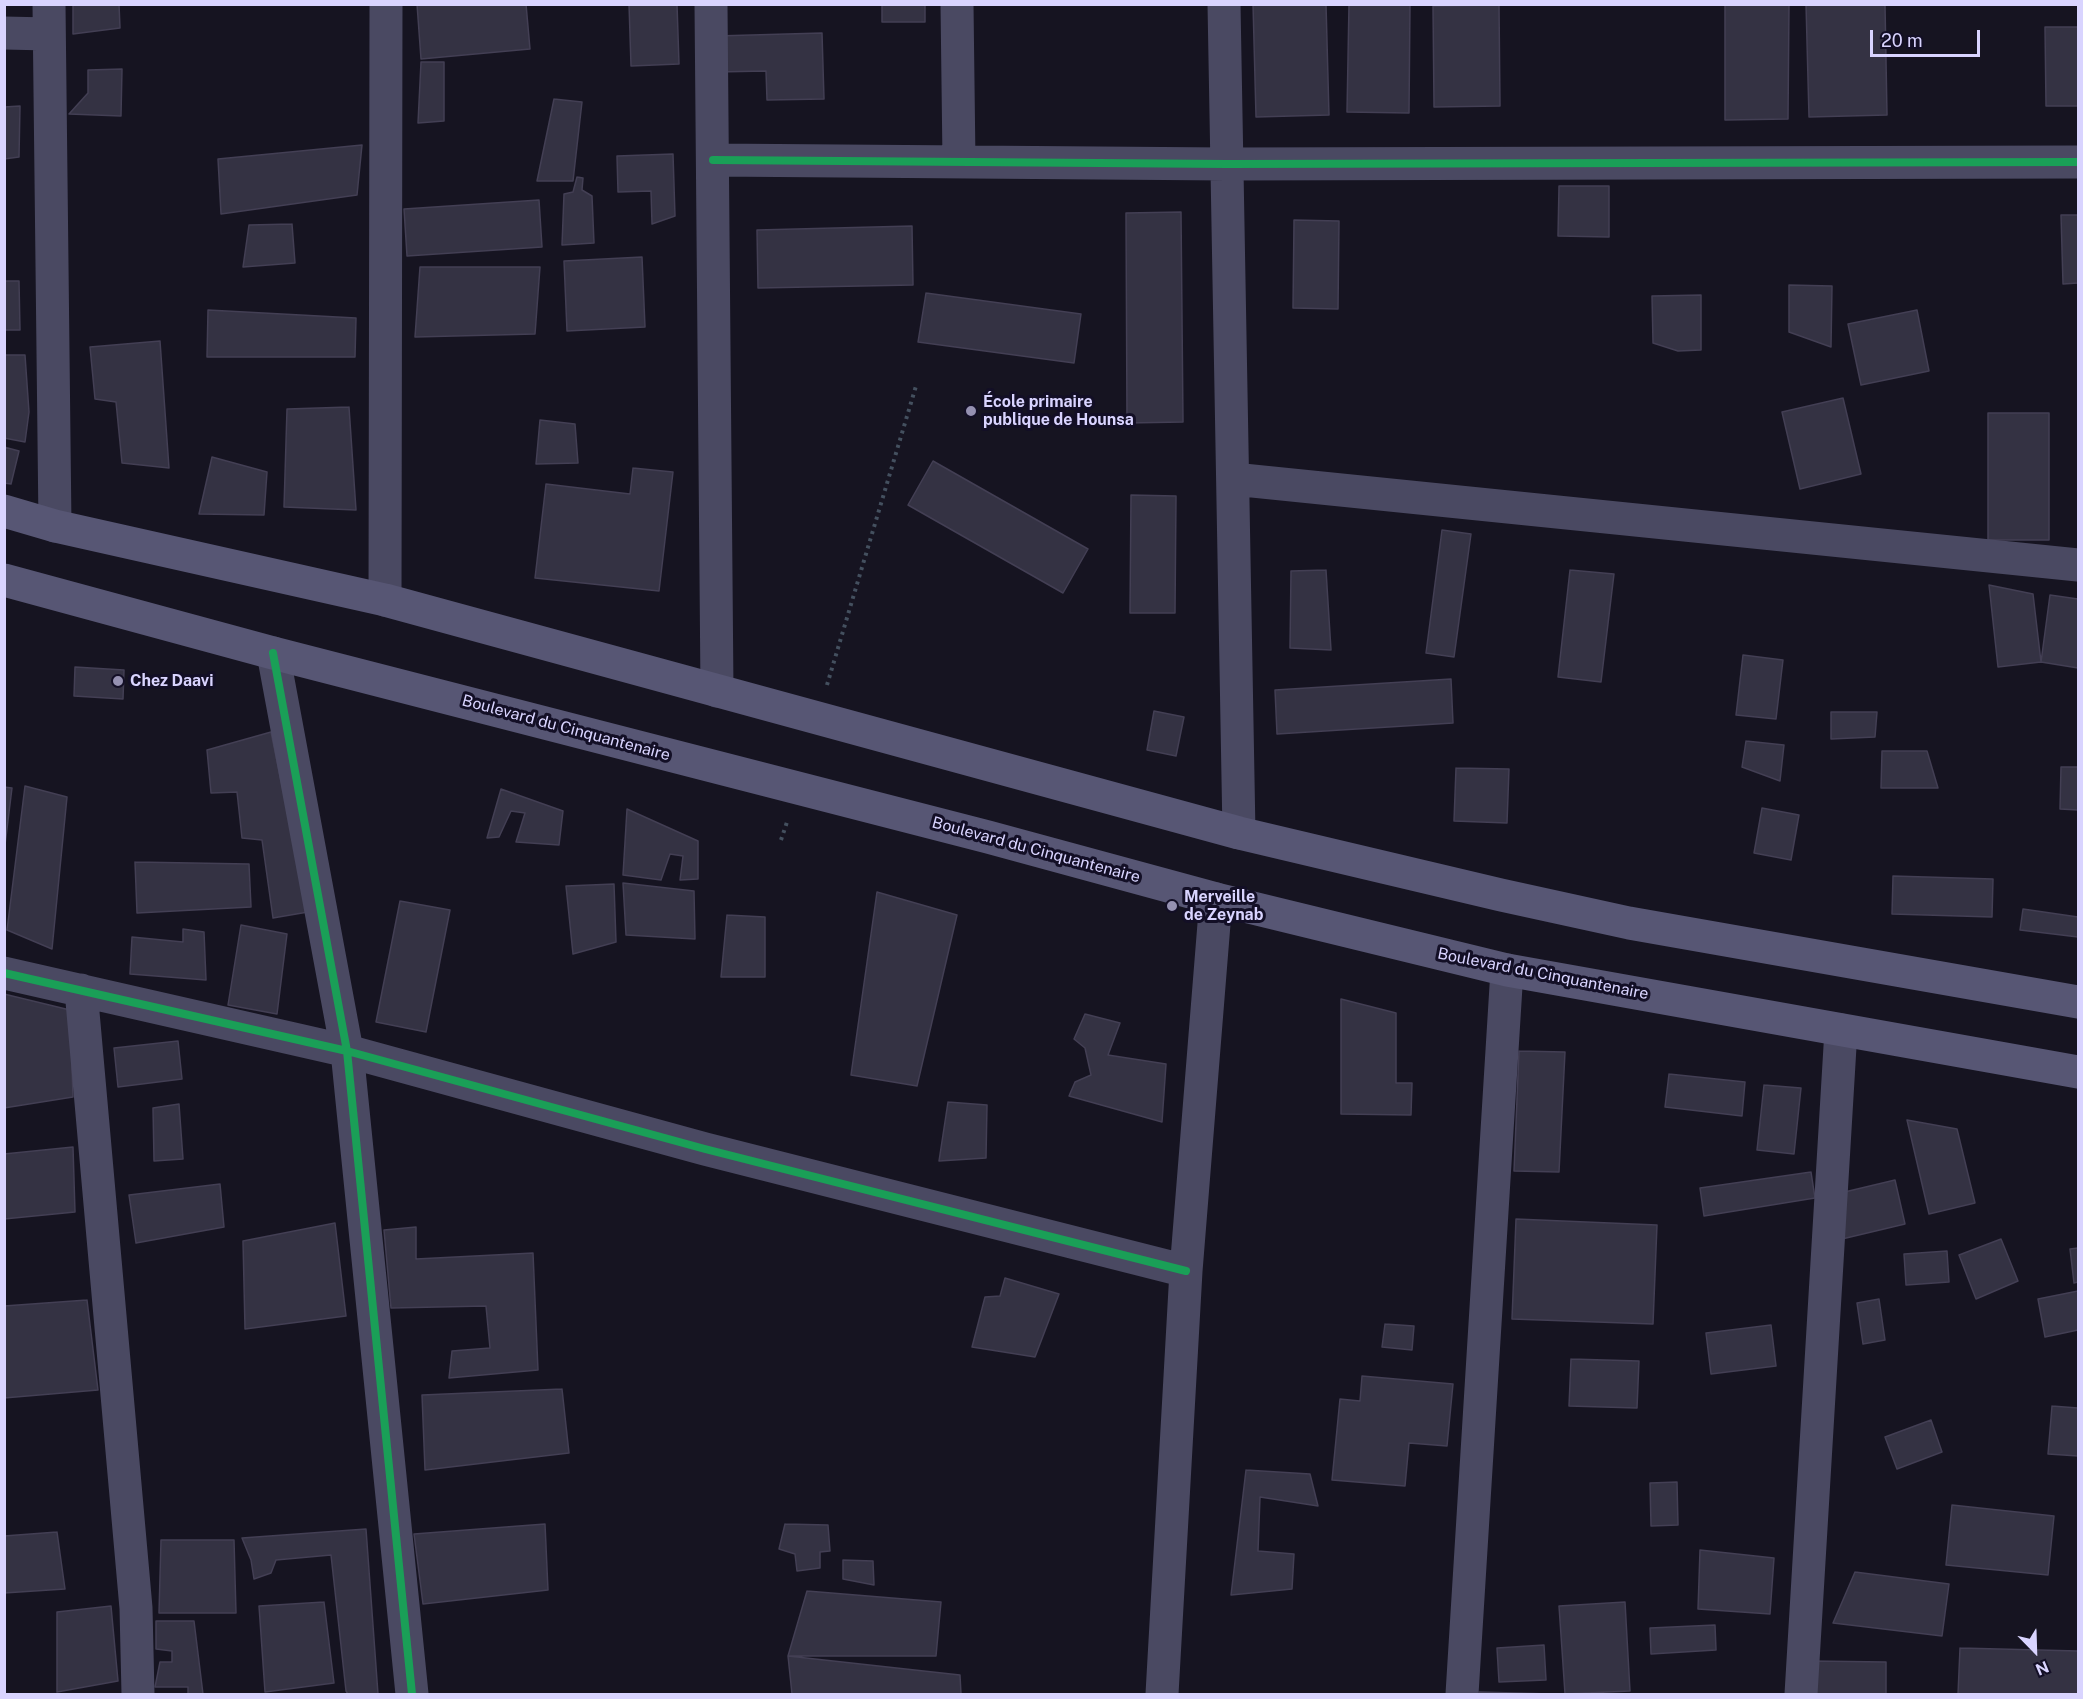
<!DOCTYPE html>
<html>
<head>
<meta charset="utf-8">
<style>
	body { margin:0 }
	#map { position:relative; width:2083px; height:1699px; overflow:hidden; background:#161421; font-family:"Public Sans",sans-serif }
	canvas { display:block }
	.frame { position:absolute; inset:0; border:6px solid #d9d4ff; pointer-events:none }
	.north { position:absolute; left:2005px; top:1621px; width:60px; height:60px; -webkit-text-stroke:4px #130f26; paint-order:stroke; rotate:157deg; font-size:16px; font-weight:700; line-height:24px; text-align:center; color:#d9d4ff }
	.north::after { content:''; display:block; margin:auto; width:21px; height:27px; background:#d9d4ff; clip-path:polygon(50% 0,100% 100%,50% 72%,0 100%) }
	.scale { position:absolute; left:1870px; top:30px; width:110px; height:27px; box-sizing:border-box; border:3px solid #d9d4ff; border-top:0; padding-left:8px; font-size:18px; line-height:21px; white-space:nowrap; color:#d9d4ff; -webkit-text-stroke:4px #130f26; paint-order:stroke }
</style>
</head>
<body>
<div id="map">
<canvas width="2083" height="1699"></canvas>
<div class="frame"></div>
<div class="north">N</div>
<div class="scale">20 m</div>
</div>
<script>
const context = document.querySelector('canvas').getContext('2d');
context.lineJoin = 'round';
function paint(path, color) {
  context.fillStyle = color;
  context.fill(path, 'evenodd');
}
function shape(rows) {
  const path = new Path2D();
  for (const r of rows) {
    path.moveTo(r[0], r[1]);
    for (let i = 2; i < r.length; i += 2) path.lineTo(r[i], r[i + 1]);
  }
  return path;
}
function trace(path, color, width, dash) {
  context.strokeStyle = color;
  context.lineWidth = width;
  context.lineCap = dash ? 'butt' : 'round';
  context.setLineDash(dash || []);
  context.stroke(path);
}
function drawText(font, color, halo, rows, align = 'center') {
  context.font = font + ' "Public Sans",sans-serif';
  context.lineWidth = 6;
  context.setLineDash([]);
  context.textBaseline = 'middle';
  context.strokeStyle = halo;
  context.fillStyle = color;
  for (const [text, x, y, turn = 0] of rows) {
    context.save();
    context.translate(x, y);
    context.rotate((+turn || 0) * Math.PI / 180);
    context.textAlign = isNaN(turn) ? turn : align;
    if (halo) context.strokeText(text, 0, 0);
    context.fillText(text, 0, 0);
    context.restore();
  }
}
const building = shape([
	[73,4,119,4,120,28,73,34,73,4],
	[417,4,526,4,530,49,421,59,417,4],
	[629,4,677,4,679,64,631,66,629,4],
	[882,4,925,4,925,22,882,22,882,4],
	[1253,4,1326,4,1329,115,1256,117,1253,4],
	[1349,4,1410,4,1409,113,1347,112,1349,4],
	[1725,4,1789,4,1788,119,1725,120,1725,4],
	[1806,4,1885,4,1887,115,1809,117,1806,4],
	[1499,5,1500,106,1434,107,1433,6,1499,5],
	[2045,27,2078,27,2078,106,2046,106,2045,27],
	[822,33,824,99,767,100,766,71,716,72,716,36,822,33],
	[421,62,444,62,444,121,418,123,421,62],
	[122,69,121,116,69,114,88,93,88,70,122,69],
	[554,99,582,102,573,181,537,181,554,99],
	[20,106,19,157,4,159,4,107,20,106],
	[362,145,357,195,221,214,218,159,362,145],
	[673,154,675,216,652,224,651,191,618,192,617,156,673,154],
	[577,177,583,178,582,190,592,196,594,243,562,245,564,194,573,192,577,177],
	[1559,186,1609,186,1609,237,1558,236,1559,186],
	[539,200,542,247,407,256,404,209,539,200],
	[1181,212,1183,422,1127,423,1126,213,1181,212],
	[2061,215,2078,215,2078,283,2063,284,2061,215],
	[1294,220,1339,221,1338,309,1293,308,1294,220],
	[292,224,295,263,243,267,249,225,292,224],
	[912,226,913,285,758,288,757,230,912,226],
	[642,257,645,327,567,331,564,261,642,257],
	[420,267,540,267,535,334,415,337,420,267],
	[4,281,19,281,20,330,4,330,4,281],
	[1789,285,1832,286,1831,347,1789,332,1789,285],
	[926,293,1081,314,1074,363,918,342,926,293],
	[1701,295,1701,350,1678,351,1653,343,1652,296,1701,295],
	[208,310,356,318,355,357,207,357,208,310],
	[1917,310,1929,371,1861,385,1848,324,1917,310],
	[160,341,169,468,122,463,116,402,95,399,90,347,160,341],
	[4,355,25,355,29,412,25,442,4,438,4,355],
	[1843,398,1861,474,1800,489,1782,412,1843,398],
	[349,407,356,510,284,507,287,409,349,407],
	[1988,413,2049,413,2049,540,1988,540,1988,413],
	[540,420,575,424,578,463,536,464,540,420],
	[4,447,19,451,11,484,4,483,4,447],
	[212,457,267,472,264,515,199,514,212,457],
	[933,461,1088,549,1063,593,908,505,933,461],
	[633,468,673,472,659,591,535,578,546,484,630,494,633,468],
	[1131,495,1176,496,1175,613,1130,613,1131,495],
	[1442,530,1471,534,1454,657,1426,653,1442,530],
	[1326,570,1331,650,1290,648,1291,571,1326,570],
	[1570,570,1614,574,1601,682,1558,677,1570,570],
	[1989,585,2033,594,2041,662,1998,667,1989,585],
	[2050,595,2078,599,2078,668,2041,662,2050,595],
	[1743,655,1783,660,1776,719,1736,715,1743,655],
	[75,667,124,670,123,699,74,696,75,667],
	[1451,679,1453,723,1277,734,1275,690,1451,679],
	[1154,711,1184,717,1176,756,1147,750,1154,711],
	[1831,712,1877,712,1875,737,1831,739,1831,712],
	[271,732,308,912,273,918,262,840,242,838,237,792,211,793,207,750,271,732],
	[1746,741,1784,745,1780,781,1742,767,1746,741],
	[1882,751,1927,751,1938,788,1881,788,1882,751],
	[2061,767,2078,767,2078,810,2060,809,2061,767],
	[1456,768,1509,769,1507,823,1454,821,1456,768],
	[25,786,67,797,52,949,7,930,25,786],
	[4,787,12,788,4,853,4,787],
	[501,789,563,811,559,845,516,842,525,813,511,811,499,837,487,838,501,789],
	[1762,808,1799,815,1791,860,1754,853,1762,808],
	[627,809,698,841,698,879,680,880,683,856,670,854,661,880,623,875,627,809],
	[135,862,249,864,251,907,137,913,135,862],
	[1893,876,1993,879,1992,917,1892,914,1893,876],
	[623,883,694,891,695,939,626,935,623,883],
	[614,884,616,942,573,954,566,886,614,884],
	[877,892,957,915,917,1086,851,1075,877,892],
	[400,901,450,910,426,1032,376,1022,400,901],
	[2023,909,2078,917,2078,937,2020,930,2023,909],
	[727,915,765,917,765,977,721,977,727,915],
	[241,925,287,934,277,1014,228,1005,241,925],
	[183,929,204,932,206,980,130,974,132,937,183,942,183,929],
	[4,994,70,1010,73,1097,4,1108,4,994],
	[1341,999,1396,1013,1396,1083,1412,1083,1411,1115,1341,1114,1341,999],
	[1085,1014,1120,1023,1108,1055,1166,1064,1162,1122,1069,1096,1075,1082,1091,1075,1085,1048,1074,1039,1085,1014],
	[178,1041,182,1079,118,1087,114,1048,178,1041],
	[1519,1051,1565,1052,1559,1172,1514,1171,1519,1051],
	[1669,1074,1745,1082,1742,1116,1665,1107,1669,1074],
	[1764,1085,1801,1088,1794,1154,1757,1150,1764,1085],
	[948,1102,987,1105,986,1158,939,1161,948,1102],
	[179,1104,183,1159,154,1161,153,1108,179,1104],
	[1907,1120,1957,1129,1975,1203,1929,1214,1907,1120],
	[73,1147,75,1212,4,1219,4,1154,73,1147],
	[1811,1172,1815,1198,1704,1216,1700,1188,1811,1172],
	[1895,1180,1905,1224,1842,1239,1832,1195,1895,1180],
	[220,1184,224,1227,136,1243,129,1195,220,1184],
	[1516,1219,1657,1225,1653,1324,1512,1319,1516,1219],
	[335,1223,346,1316,245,1329,243,1241,335,1223],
	[416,1227,416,1259,533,1253,538,1370,449,1378,452,1351,490,1348,486,1306,391,1308,384,1230,416,1227],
	[2001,1239,2018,1281,1976,1299,1959,1255,2001,1239],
	[2078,1248,2078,1282,2074,1283,2070,1249,2078,1248],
	[1947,1251,1949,1282,1906,1285,1904,1254,1947,1251],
	[1005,1278,1059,1294,1035,1357,972,1347,985,1297,1000,1296,1005,1278],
	[2078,1291,2078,1330,2045,1337,2038,1299,2078,1291],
	[1879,1299,1885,1340,1863,1344,1857,1303,1879,1299],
	[87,1300,98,1390,4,1398,4,1306,87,1300],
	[1385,1324,1414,1326,1412,1350,1382,1347,1385,1324],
	[1771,1325,1776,1366,1711,1374,1706,1333,1771,1325],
	[1571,1359,1639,1361,1637,1408,1569,1406,1571,1359],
	[1362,1376,1453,1384,1447,1446,1409,1443,1405,1486,1332,1480,1340,1399,1360,1401,1362,1376],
	[562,1389,569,1453,425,1470,422,1395,562,1389],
	[2052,1406,2078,1408,2078,1456,2048,1454,2052,1406],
	[1931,1420,1942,1452,1897,1469,1885,1437,1931,1420],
	[1246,1470,1310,1474,1318,1506,1260,1497,1258,1551,1294,1554,1292,1589,1231,1595,1246,1470],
	[1677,1482,1678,1525,1651,1526,1650,1483,1677,1482],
	[1952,1505,2054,1516,2048,1575,1946,1565,1952,1505],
	[545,1524,548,1590,423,1604,414,1534,545,1524],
	[785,1524,828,1525,830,1551,820,1552,820,1568,797,1571,795,1554,779,1549,785,1524],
	[366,1529,378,1694,348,1694,346,1691,331,1555,276,1560,271,1573,254,1579,251,1560,242,1538,366,1529],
	[57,1532,65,1589,4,1593,4,1536,57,1532],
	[161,1540,234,1540,236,1613,159,1613,161,1540],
	[1700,1550,1774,1558,1770,1614,1698,1609,1700,1550],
	[843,1560,873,1561,874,1585,843,1579,843,1560],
	[1855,1572,1949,1584,1942,1636,1833,1623,1855,1572],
	[807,1591,941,1602,936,1656,788,1656,807,1591],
	[324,1602,334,1683,265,1692,259,1606,324,1602],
	[1625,1602,1630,1691,1565,1694,1559,1606,1625,1602],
	[111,1606,118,1681,57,1692,57,1612,111,1606],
	[156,1621,194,1621,203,1694,188,1694,188,1687,155,1687,160,1662,172,1662,172,1651,156,1649,156,1621],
	[1715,1625,1716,1650,1651,1654,1650,1628,1715,1625],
	[1544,1645,1546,1680,1499,1682,1497,1648,1544,1645],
	[1960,1648,2078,1651,2078,1694,1958,1694,1960,1648],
	[788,1656,960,1675,961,1694,792,1694,788,1656],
	[1812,1661,1886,1662,1886,1694,1812,1694,1812,1661],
	[1479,1692,1551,1694,1479,1694,1479,1692]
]);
paint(building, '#343243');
trace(building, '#433f54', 1.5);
trace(shape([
	[827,685,916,386],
	[781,840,787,822]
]), '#44505f', 4, [3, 4.5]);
trace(shape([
	[49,4,55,526],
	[711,4,717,691],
	[957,4,959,162],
	[1224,4,1239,833],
	[4,33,49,34],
	[713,160,1227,164,2078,162],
	[1233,479,2078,565],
	[385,600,386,4],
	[273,653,347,1051,412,1694],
	[4,973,347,1051,705,1149,1186,1271],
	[81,990,136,1608,138,1694],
	[1162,1694,1186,1271,1216,899],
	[1462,1694,1507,970],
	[1801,1694,1841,1030]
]), '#4a4962', 33);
trace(shape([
	[4,511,55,526,385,600,1239,833,1501,895,1629,923,2078,1002],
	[4,580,273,653,988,837,1216,899,1507,970,2078,1072]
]), '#575674', 33);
trace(shape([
	[713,160,1227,164,2078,162],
	[273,653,347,1051,412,1694],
	[4,973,347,1051,705,1149,1186,1271]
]), '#1a9f57', 8);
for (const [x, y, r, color] of [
	[971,411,6,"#9591b1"],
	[118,681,6,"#9591b1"],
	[1172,906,6,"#9591b1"]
]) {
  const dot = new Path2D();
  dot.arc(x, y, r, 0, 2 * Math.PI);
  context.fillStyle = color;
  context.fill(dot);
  trace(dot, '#130f26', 2);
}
drawText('bold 16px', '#d9d4ff', '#130f26', [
	["École primaire",983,402],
	["publique de Hounsa",983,420],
	["Chez Daavi",130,681],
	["Merveille",1184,897],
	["de Zeynab",1184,915]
], 'left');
drawText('16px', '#d9d4ff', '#130f26', [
	["Boulevard du Cinquantenaire",566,728,15],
	["Boulevard du Cinquantenaire",1036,850,15],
	["Boulevard du Cinquantenaire",1543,974,11]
]);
</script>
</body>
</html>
